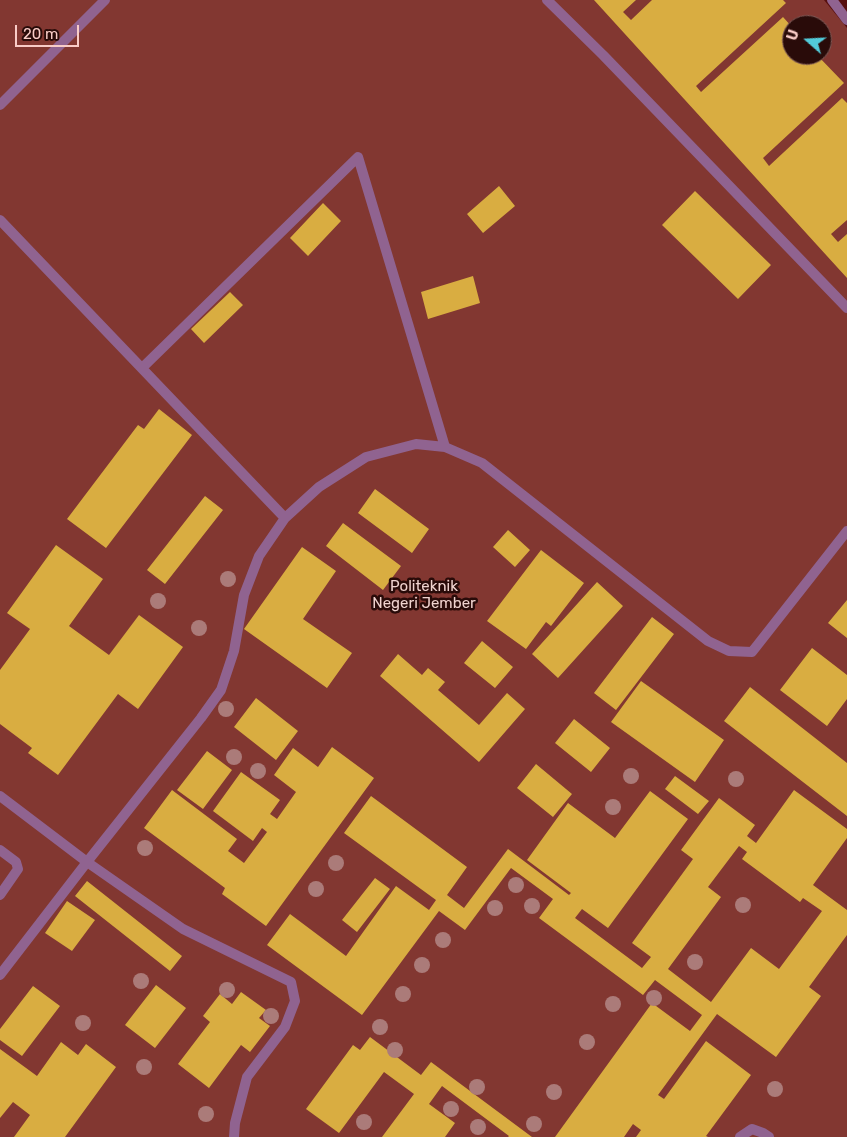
<!DOCTYPE html>
<html>
<head>
<meta charset="utf-8">
<style>
	body { margin:0 }
	#map { position:relative; width:847px; height:1137px; overflow:hidden; background:#570f0f; font-family:Rubik,sans-serif }
	canvas { display:block }
	.north { position:absolute; left:782px; top:15px; width:50px; height:50px; box-sizing:border-box; background:#290b09; border:1px solid #7c5855; border-radius:50%; rotate:289deg; font-size:14px; font-weight:700; line-height:20px; text-align:center; color:#f9ccc7 }
	.north::after { content:''; display:block; margin:auto; width:18px; height:22px; background:#52cbd9; clip-path:polygon(50% 0,100% 100%,50% 72%,0 100%) }
	.scale { position:absolute; left:15px; top:25px; width:64px; height:22px; box-sizing:border-box; border:2px solid #f9ccc7; border-top:0; padding-left:6px; font-size:15px; line-height:18px; white-space:nowrap; color:#f9ccc7; -webkit-text-stroke:4px #290b09; paint-order:stroke }
</style>
</head>
<body>
<div id="map">
<canvas width="847" height="1137"></canvas>
<div class="north">U</div>
<div class="scale">20 m</div>
</div>
<script>
const context = document.querySelector('canvas').getContext('2d');
context.lineJoin = 'round';
function paint(path, color) {
  context.fillStyle = color;
  context.fill(path, 'evenodd');
}
function shape(rows) {
  const path = new Path2D();
  for (const r of rows) {
    path.moveTo(r[0], r[1]);
    for (let i = 2; i < r.length; i += 2) path.lineTo(r[i], r[i + 1]);
  }
  return path;
}
function trace(path, color, width, dash) {
  context.strokeStyle = color;
  context.lineWidth = width;
  context.lineCap = dash ? 'butt' : 'round';
  context.setLineDash(dash || []);
  context.stroke(path);
}
function drawText(font, color, halo, rows, align = 'center') {
  context.font = font + ' Rubik,sans-serif';
  context.lineWidth = 5;
  context.setLineDash([]);
  context.textBaseline = 'middle';
  context.strokeStyle = halo;
  context.fillStyle = color;
  for (const [text, x, y, turn = 0] of rows) {
    context.save();
    context.translate(x, y);
    context.rotate((+turn || 0) * Math.PI / 180);
    context.textAlign = isNaN(turn) ? turn : align;
    if (halo) context.strokeText(text, 0, 0);
    context.fillText(text, 0, 0);
    context.restore();
  }
}
paint(shape([
	[0,0,824,0,847,28,847,1137,0,1137],
	[792,25,822,25,822,55,792,55]
]), '#823731');
paint(shape([
	[594,0,636,0,623,12,631,20,652,0,783,0,786,3,696,86,701,92,783,17,792,27,792,55,817,55,844,83,763,158,769,166,842,98,847,103,847,220,831,234,838,242,847,234,847,278],
	[499,186,515,206,483,233,467,214],
	[695,191,771,265,738,299,662,225],
	[323,203,341,221,308,256,290,238],
	[473,276,480,303,428,319,421,292],
	[230,292,243,305,204,343,191,329],
	[159,409,192,435,106,548,67,519,138,425,144,429],
	[375,489,429,529,412,553,358,513],
	[205,496,223,510,165,584,147,570],
	[343,523,401,566,383,590,326,546],
	[508,530,530,550,515,567,493,547],
	[56,545,103,579,69,626,109,655,139,615,183,647,138,709,118,694,58,775,28,753,32,748,0,724,0,670,30,629,7,613],
	[302,547,336,571,303,619,352,653,327,688,244,629],
	[541,550,584,583,551,626,546,622,526,649,487,621],
	[597,582,623,606,558,678,532,654],
	[847,600,847,638,828,623],
	[652,617,674,634,616,710,594,693],
	[482,641,513,667,495,688,464,663],
	[812,648,847,675,847,699,827,726,780,690],
	[398,654,422,675,428,668,445,682,438,690,479,725,507,693,525,709,479,762,380,676],
	[641,681,724,740,695,782,611,722],
	[750,687,847,763,847,816,724,721],
	[256,698,298,731,276,760,234,727],
	[574,719,610,748,591,772,555,743],
	[332,747,374,778,266,926,222,894,225,888,144,828,172,790,237,839,228,851,244,863,267,832,262,828,253,841,213,811,241,772,280,800,270,814,277,819,296,792,274,775,293,748,318,767],
	[207,751,232,770,203,809,177,790],
	[536,764,572,794,553,817,517,788],
	[675,776,709,801,698,814,665,789],
	[794,790,847,829,847,838,813,885,847,910,847,935,809,987,821,996,776,1057,717,1014,658,1095,664,1099,706,1041,751,1075,706,1136,708,1137,636,1137,641,1130,633,1124,624,1137,555,1137,652,1003,690,1031,702,1015,655,980,643,995,539,918,553,899,511,868,465,930,439,911,362,1015,267,945,290,914,346,956,396,886,429,910,436,900,344,833,371,796,467,867,447,895,464,908,508,849,569,895,571,893,527,860,568,803,615,838,650,791,688,819,608,928,582,909,575,918,642,968,651,957,632,943,693,859,681,850,719,798,755,825,747,836,756,843],
	[739,846,747,852,742,859,800,902,803,898,822,911,779,969,751,948,711,1002,668,969,721,897,708,887],
	[375,878,390,889,357,932,342,920],
	[87,881,182,956,170,971,75,896],
	[67,901,95,920,72,951,45,933],
	[156,985,186,1008,155,1048,125,1025],
	[33,986,60,1006,22,1056,0,1040,0,1029],
	[241,992,266,1010,259,1018,270,1026,250,1052,241,1045,209,1088,178,1064,210,1022,203,1016,220,994,232,1004],
	[370,1037,421,1075,431,1062,532,1137,508,1137,509,1136,442,1086,429,1104,455,1123,445,1137,382,1137,414,1094,384,1072,339,1133,306,1109,353,1045,360,1050],
	[61,1042,78,1055,86,1044,116,1067,65,1137,14,1137,30,1115,13,1102,0,1118,0,1049,37,1076]
]), '#d9ad41');
trace(shape([
	[547,0,603,55,847,308],
	[0,105,105,0],
	[0,220,285,518],
	[142,368,358,157,445,447],
	[0,796,87,862,183,929,291,982,295,1001,285,1027,247,1077,235,1123,234,1137],
	[0,850,16,862,18,869,0,895],
	[0,975,87,862,201,718,221,690,234,651,244,595,259,556,285,518,319,487,366,457,416,444,445,447,482,463,708,641,729,651,752,652,847,531],
	[740,1137,752,1129,763,1133,769,1137]
]), '#906390', 10);
trace(shape([
	[832,0,847,20]
]), '#906390', 10);
context.fillStyle = '#ab7b79';
for (const [x, y] of [
	[228,579],
	[158,601],
	[199,628],
	[226,709],
	[234,757],
	[258,771],
	[631,776],
	[736,779],
	[613,807],
	[145,848],
	[336,863],
	[516,885],
	[316,889],
	[743,905],
	[532,906],
	[495,908],
	[443,940],
	[695,962],
	[422,965],
	[141,981],
	[227,990],
	[403,994],
	[654,998],
	[613,1004],
	[271,1016],
	[83,1023],
	[380,1027],
	[587,1042],
	[395,1050],
	[144,1067],
	[477,1087],
	[775,1089],
	[554,1092],
	[451,1109],
	[206,1114],
	[364,1122],
	[534,1124],
	[478,1127]
]) {
  context.beginPath();
  context.arc(x, y, 8, 0, 2 * Math.PI);
  context.fill();
}
drawText('15px', '#f0d3cf', '#290b09', [
	["Politeknik",424,587],
	["Negeri Jember",424,604]
]);
</script>
</body>
</html>
